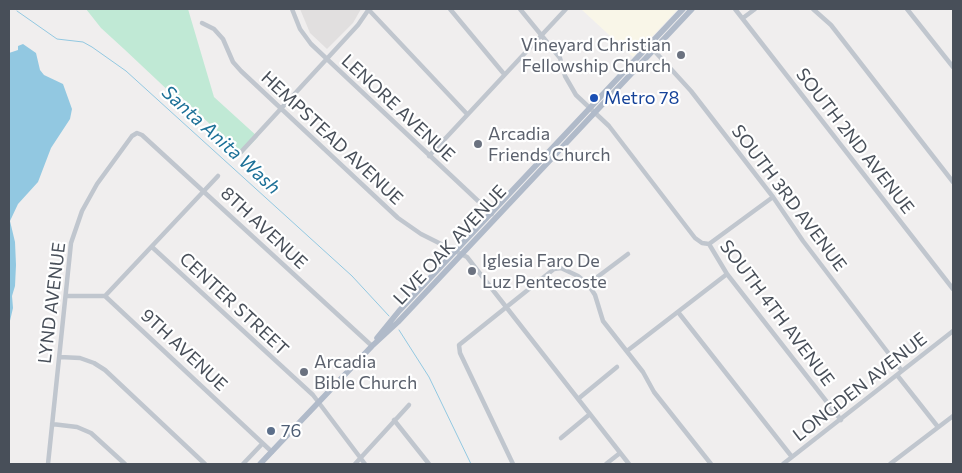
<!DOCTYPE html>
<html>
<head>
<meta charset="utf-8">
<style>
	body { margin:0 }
	#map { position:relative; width:962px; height:473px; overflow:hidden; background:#f0eeee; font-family:Commissioner,sans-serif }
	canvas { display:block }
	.frame { position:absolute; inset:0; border:10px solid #484f59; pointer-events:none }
</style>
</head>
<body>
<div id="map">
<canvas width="962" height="473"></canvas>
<div class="frame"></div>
</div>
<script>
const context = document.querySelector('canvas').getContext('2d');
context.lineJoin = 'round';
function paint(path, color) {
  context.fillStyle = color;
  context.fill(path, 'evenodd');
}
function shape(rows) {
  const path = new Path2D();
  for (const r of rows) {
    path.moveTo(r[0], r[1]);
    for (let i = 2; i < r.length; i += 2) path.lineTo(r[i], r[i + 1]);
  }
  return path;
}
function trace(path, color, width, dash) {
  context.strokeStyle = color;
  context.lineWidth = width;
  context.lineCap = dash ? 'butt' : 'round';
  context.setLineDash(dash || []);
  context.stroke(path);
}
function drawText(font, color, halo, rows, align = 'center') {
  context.font = font + ' Commissioner,sans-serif';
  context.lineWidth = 4.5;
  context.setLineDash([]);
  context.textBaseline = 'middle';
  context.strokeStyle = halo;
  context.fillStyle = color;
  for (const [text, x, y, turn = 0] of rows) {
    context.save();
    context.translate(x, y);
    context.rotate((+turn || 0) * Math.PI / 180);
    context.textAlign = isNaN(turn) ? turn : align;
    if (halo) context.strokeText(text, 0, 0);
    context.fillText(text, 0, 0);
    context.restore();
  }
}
paint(shape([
	[581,9,678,9,633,57]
]), '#f9f6e8');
paint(shape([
	[300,9,361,9,353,23,327,49,310,33]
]), '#e1dfdf');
paint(shape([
	[86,9,188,9,214,97,258,137,242,154,181,97,174,96,124,49,101,28]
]), '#c0e9d5');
paint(shape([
	[23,44,36,53,40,70,44,75,63,84,72,109,70,119,51,148,38,182,18,204,10,221,15,242,16,265,15,286,12,296,13,308,9,325,9,53,18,50,18,46]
]), '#92c8e1');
trace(shape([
	[17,11,57,39,83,42,92,47,126,71,352,276,389,316],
	[399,330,429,377,471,464]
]), '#92c8e1', 1);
trace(shape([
	[292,9,300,29,311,44,492,214],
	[368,9,467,114],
	[450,9,504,74],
	[520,9,560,58,565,76,576,95,609,126,695,238,702,243,709,244,727,274,841,420],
	[735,9,953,289],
	[813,9,831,25,953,182],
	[907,9,953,67],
	[743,18,755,9],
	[202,23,214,29,223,39,233,62,241,71,398,218,421,234,467,257,629,464],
	[649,45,691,91,773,197,803,241,902,371],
	[241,152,358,25,369,9],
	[429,156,566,9],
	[709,244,773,197],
	[152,247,313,395,365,464],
	[588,284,595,295,603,321,643,372,654,392,711,464],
	[66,296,105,296,272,452],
	[105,296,218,176],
	[678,312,792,457],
	[627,351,727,274],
	[60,357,80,358,94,363,105,370,205,464],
	[897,375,938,427],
	[578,399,617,367],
	[394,420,429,464],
	[52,424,77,427,91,433,125,464],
	[561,438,590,414],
	[48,464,71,243,82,211,97,184,132,136,137,133,142,135,372,346],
	[243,464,262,444],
	[355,464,409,405],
	[513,464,460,353,459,345,554,269,561,268,578,276,588,284,628,254],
	[606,464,620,453],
	[783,464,953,331],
	[890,464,953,416]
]), '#c0c6ce', 4.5);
trace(shape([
	[377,338,399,311,683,9],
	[260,464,372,346,398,322,692,9]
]), '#b0bac9', 5.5);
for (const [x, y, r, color] of [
	[681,55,5,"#6b7280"],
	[594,98,5,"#1a4fb4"],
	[478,144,5,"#6b7280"],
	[472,271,5,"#6b7280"],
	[304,372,5,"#6b7280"],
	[271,431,5,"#5c6f8a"]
]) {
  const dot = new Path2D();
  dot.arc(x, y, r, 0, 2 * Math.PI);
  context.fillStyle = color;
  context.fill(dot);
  trace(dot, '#fff', 2);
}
drawText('18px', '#5b616d', '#fff', [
	["Vineyard Christian",671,45,"right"],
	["Fellowship Church",671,66,"right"],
	["Arcadia",488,134],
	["Friends Church",488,155],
	["Iglesia Faro De",482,261],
	["Luz Pentecoste",482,282],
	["Arcadia",314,362],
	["Bible Church",314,383]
], 'left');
drawText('18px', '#164399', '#fff', [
	["Metro 78",604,98]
], 'left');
drawText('18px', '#484f59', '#fff', [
	["LENORE AVENUE",398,108,43],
	["HEMPSTEAD AVENUE",332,138,43],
	["SOUTH 2ND AVENUE",855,141,52],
	["SOUTH 3RD AVENUE",789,198,53],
	["8TH AVENUE",264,228,43],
	["LIVE OAK AVENUE",450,245,-47],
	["LYND AVENUE",52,303,-83],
	["CENTER STREET",234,304,43],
	["SOUTH 4TH AVENUE",777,313,53],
	["9TH AVENUE",184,350,43],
	["LONGDEN AVENUE",860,387,-38]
]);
drawText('18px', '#4e5e75', '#fff', [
	["76",281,431]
], 'left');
drawText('italic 19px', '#1c7097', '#fff', [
	["Santa Anita Wash",221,140,42]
]);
</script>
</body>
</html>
